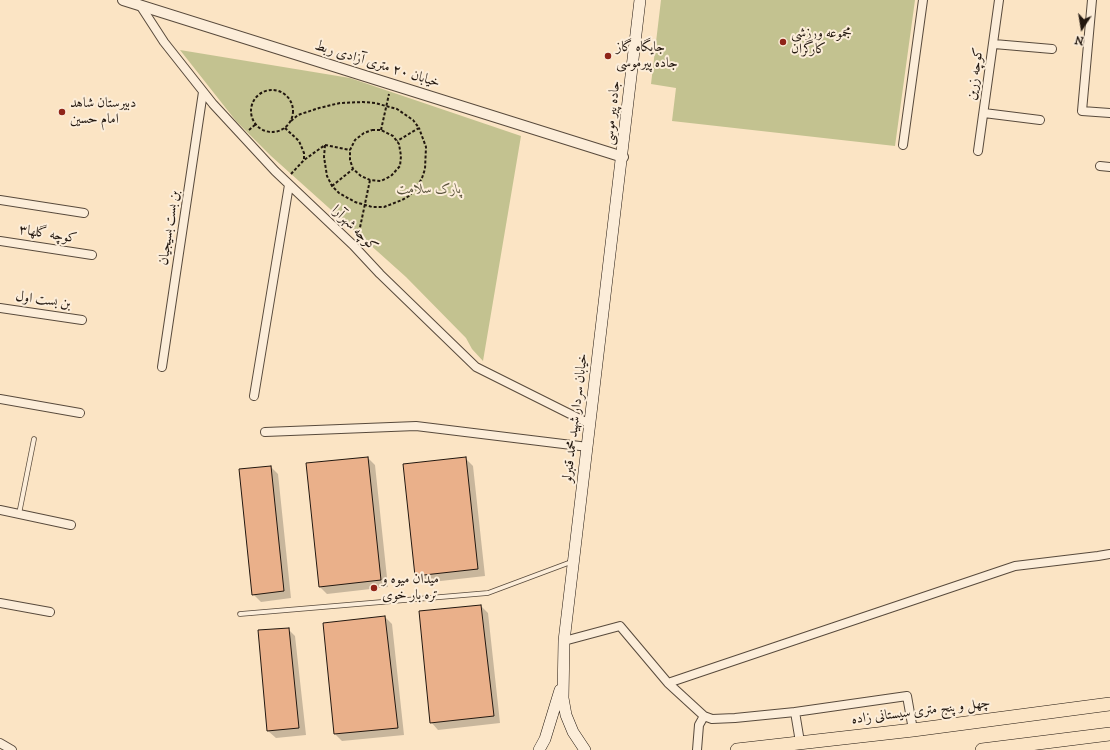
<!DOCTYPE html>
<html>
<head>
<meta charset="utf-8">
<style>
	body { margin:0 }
	#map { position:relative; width:1110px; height:750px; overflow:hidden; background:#fbe4c4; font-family:"IM FELL DW Pica",serif }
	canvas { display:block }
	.north { position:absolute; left:1062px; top:8px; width:40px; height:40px; -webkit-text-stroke:3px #fcedd9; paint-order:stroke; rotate:192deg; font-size:11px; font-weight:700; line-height:16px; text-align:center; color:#22170f }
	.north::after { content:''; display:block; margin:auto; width:14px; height:18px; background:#22170f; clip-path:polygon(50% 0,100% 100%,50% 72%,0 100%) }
</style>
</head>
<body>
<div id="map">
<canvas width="1110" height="750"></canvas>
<div class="north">N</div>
</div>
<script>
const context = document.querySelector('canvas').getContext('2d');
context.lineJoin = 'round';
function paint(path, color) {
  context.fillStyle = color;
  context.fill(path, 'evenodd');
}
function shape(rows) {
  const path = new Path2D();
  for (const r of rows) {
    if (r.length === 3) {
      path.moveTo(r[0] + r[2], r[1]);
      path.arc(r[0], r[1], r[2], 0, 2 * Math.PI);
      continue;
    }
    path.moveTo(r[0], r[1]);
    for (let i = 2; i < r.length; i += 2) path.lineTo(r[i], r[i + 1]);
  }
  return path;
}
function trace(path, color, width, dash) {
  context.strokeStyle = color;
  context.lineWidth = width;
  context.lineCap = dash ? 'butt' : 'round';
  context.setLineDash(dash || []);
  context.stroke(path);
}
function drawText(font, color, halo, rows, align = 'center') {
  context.font = font + ' "IM FELL DW Pica",Amiri,serif';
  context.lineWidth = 4;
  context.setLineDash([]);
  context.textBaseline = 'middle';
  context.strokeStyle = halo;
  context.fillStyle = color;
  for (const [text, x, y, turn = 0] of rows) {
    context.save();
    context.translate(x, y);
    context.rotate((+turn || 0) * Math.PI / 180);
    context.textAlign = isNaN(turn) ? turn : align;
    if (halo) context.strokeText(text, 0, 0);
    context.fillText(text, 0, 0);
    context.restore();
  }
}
paint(shape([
	[661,0,915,0,895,146,672,121,676,88,651,84],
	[180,50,350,78,521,136,483,361,472,349,466,338,406,277,271,156,236,121]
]), '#c3c290');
paint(shape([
	[368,458,375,465,388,587,327,594,320,587,307,464],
	[465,458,473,466,485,576,423,583,416,575],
	[271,467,278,474,291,598,261,602,253,594],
	[481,606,488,613,500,723,438,730,431,722],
	[385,617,392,624,404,735,342,741,335,734],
	[288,629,295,636,306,735,276,738,268,731]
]), '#0003');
const building = shape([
	[368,457,381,580,319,587,306,463,368,457],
	[466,457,478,569,415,576,403,464,466,457],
	[271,466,284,591,252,595,239,469,271,466],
	[481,605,494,716,430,723,419,611,481,605],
	[385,616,398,728,334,734,323,623,385,616],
	[289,628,299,728,267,731,258,630,289,628]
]);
paint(building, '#eab08a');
trace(building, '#22170f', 1);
const service = shape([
	[19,514,34,439],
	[240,614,488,593,571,562]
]);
const minor = shape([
	[1092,0,1082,111,1110,113],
	[140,5,164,42,213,104,275,171,353,245,380,274,476,367,590,424],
	[994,44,1052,49],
	[984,113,1040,120],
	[903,145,923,0],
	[978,151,999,0],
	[1100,166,1110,167],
	[0,200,84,213],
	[0,241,92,255],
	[0,308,82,320],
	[162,367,203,92],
	[254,396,289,185],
	[0,399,80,413],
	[265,432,416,426,588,447],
	[0,510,71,525],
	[0,603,50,612],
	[564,641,620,626,668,683,1015,566,1098,556,1110,554],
	[668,683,704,716,712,719,735,718,795,712,907,696,913,730],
	[795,712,800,742],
	[0,743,12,750],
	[697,750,699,725,704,716]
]);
const tertiary = shape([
	[123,0,623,157]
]);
const secondary = shape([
	[539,750,545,739,560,690],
	[585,750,573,732,566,715,563,698,564,641,640,0]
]);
const trunk = shape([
	[737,750,913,730,1110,704],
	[982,750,1110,734]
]);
trace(service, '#584a3c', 5.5);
trace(minor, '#584a3c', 10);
trace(tertiary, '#584a3c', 12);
trace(secondary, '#22170f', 12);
trace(trunk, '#22170f', 14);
trace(shape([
	[272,111,21],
	[291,121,298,115,319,108,340,103,363,102,375,103,397,109,413,120,419,128,397,141],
	[285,128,299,141,304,153,304,160],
	[249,130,256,124],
	[372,130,381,130,393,136,399,144,401,156,400,166,391,176,381,181,370,180,361,176,353,169,350,160,350,150,355,140,364,133,372,130],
	[381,130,389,94],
	[325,145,350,150],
	[291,174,304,160,325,145,324,157,327,176,332,186,339,193,355,202,372,207,384,207,402,200,409,196,417,187,422,178,425,169,426,147,419,128],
	[332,186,353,169],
	[358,237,370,180]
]), '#22170f', 2, [3, 2]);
trace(service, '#fcedd9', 4);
trace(minor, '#fcedd9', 8);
trace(tertiary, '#fcedd9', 10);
trace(secondary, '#fcedd9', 11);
trace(trunk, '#fbe4c4', 13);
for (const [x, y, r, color] of [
	[783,42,4,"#8f2418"],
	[608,56,4,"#8f2418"],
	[62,112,4,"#8f2418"],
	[374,588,4,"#8f2418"]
]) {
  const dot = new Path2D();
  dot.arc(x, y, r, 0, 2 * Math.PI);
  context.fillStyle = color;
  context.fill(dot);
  trace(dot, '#fcedd9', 1.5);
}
drawText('14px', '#22170f', '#fcedd9', [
	["مجموعه ورزشی",791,34],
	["کارگران",791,50],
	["جایگاه گاز",616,48],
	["جاده پیرموسی",616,64],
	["دبیرستان شاهد",70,104],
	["امام حسین",70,120],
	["میدان میوه و",382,580],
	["تره بار خوی",382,596]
], 'left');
drawText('14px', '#22170f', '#fcedd9', [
	["خیابان ۲۰ متری آزادی ربط",377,65,17],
	["کوچه زرین",976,74,-82],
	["جاده پیر موسی",613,113,-84],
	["بن بست بسیجیان",170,228,-81],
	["کوچه شهرآرا",354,229,45],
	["کوچه گلها۳",48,235,9],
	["بن بست اول",43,301,8],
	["خیابان سردار شهید محمد قنبرلو",576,418,-83],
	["چهل و پنج متری سیستانی زاده",921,712,-7]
]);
drawText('italic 14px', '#5a533c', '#fcedd9', [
	["پارک سلامت",429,190]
]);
</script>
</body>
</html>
